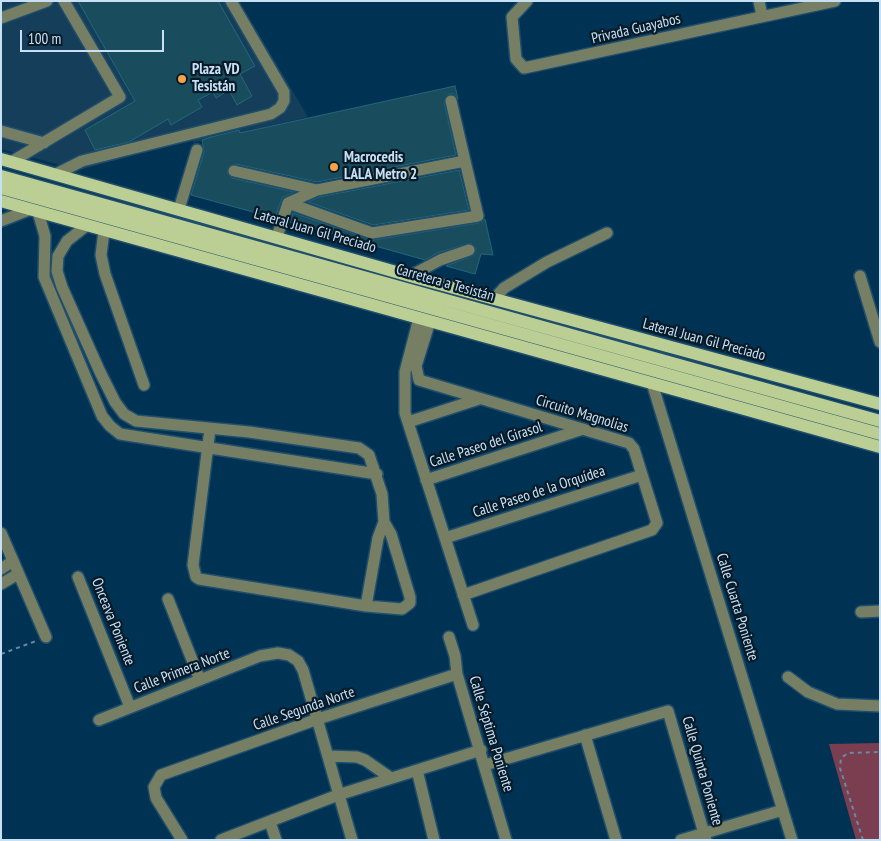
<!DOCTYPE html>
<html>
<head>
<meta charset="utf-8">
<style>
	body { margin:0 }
	#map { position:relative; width:881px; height:841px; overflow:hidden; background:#003353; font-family:"PT Sans Narrow",sans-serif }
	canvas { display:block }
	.frame { position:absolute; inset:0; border:2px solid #c8e0f4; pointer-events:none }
	.scale { position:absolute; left:20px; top:30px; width:144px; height:22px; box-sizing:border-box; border:2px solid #c8e0f4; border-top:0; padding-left:6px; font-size:15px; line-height:18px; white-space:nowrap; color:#c8e0f4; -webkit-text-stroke:4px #071a28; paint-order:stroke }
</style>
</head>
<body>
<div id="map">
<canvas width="881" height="841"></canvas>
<div class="frame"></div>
<div class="scale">100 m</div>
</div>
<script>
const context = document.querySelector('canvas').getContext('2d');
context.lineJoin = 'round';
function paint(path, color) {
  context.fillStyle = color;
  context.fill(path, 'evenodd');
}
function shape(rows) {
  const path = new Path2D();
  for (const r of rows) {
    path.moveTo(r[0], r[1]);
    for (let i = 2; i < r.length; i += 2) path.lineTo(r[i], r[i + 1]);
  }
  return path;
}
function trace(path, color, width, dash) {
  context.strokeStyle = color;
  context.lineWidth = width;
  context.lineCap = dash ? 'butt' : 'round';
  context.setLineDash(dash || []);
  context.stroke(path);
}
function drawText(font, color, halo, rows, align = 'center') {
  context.font = font + ' "PT Sans Narrow",sans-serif';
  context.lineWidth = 4.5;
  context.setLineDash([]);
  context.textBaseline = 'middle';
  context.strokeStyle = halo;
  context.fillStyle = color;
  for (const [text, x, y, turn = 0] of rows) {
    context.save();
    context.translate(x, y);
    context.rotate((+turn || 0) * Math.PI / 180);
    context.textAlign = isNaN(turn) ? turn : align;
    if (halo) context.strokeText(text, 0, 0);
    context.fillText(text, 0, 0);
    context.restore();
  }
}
paint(shape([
	[1,1,239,1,308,117,240,133,239,129,212,134,211,138,193,143,193,138,140,148,138,154,79,170,1,149]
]), '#153e5b');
paint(shape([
	[880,743,880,840,856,840,829,744]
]), '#7b3e50');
const building = shape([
	[78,1,218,1,255,66,240,74,252,96,237,105,229,90,216,98,213,92,198,100,202,107,171,125,168,119,129,142,95,150,85,130,135,101,78,1],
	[455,86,458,99,454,94,449,94,444,102,456,155,317,182,236,164,229,166,227,173,232,178,294,192,282,198,275,218,191,195,204,152,202,140,211,137,239,130,240,133,455,86],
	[459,170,469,210,373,225,308,202,319,197,459,170],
	[293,213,373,240,479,223,485,219,493,255,481,254,475,274,446,266,474,255,476,248,471,243,437,253,425,260,290,222,293,213]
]);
paint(building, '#194d5d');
trace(building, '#22677d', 1);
const minor = shape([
	[527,1,512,17,516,59,524,68,835,1],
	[759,1,762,16],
	[1,18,47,1],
	[451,101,465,161],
	[1,131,44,143],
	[11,162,120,97,64,1],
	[234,171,317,190],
	[56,174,82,161,271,114,280,108,284,101,284,92,231,1],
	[179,209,197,150],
	[38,212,45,236,44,277,102,416,110,426,120,434,377,474],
	[1,221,29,210],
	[86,226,67,241,58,256,57,271,62,287,100,372,115,402,124,414,136,421,249,432,359,448,369,455,382,494,384,522,378,538,366,606],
	[104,231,101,255,105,274,144,385],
	[277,237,288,203,317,190,465,161,478,216,372,233,288,203],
	[410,276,440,260,469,250],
	[860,276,880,342],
	[494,299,504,288,547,262,607,233],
	[419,318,405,372,405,413,473,625],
	[430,321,416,366,419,380,629,443,634,449,657,523,652,530,463,595],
	[652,383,792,840],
	[408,422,479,399],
	[210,429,193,565,196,577,199,579,366,606,402,609,410,603,410,597,391,534,384,522],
	[426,480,583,429],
	[1,533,46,637],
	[445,538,642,475],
	[1,569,13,561],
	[78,577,130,707],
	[1,584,18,574],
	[168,599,200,680],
	[861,612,880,611],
	[449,637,455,656,457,674,506,840],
	[788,677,808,692,837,704,880,706],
	[99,720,260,656,278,653,289,655,298,661,303,670,352,840],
	[585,735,616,840],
	[328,756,357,757,365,760,391,778],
	[485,765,668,711,706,840],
	[417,770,434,840],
	[270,822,276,840],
	[182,840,156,798,154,787,161,775,318,719,457,674],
	[221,840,338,795,481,750],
	[681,840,783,810]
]);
const major = shape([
	[1,159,410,276,880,404],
	[1,176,880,421],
	[1,188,880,434],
	[1,201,880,447]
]);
trace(minor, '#204f6d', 14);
trace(major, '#204f6d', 15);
trace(shape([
	[1,654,36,641],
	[863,840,840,768,841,758,848,753,880,752]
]), '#668ba5', 2, [4, 4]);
trace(minor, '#767f63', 11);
trace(major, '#bbce93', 12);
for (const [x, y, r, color] of [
	[182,79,5,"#f7a14a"],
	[334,167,5,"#f7a14a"]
]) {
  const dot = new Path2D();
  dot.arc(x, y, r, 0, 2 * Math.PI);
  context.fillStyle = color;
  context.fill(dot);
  trace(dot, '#071a28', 2);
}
drawText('15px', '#c8e0f4', '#071a28', [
	["Privada Guayabos",636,29,-13],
	["Lateral Juan Gil Preciado",315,231,16],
	["Carretera a Tesistán",445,283,16],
	["Lateral Juan Gil Preciado",704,340,15],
	["Circuito Magnolias",582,414,17],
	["Calle Paseo del Girasol",486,445,-18],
	["Calle Paseo de la Orquídea",539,492,-18],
	["Calle Cuarta Poniente",737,607,73],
	["Onceava Poniente",113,622,68],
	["Calle Primera Norte",182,671,-21],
	["Calle Segunda Norte",304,709,-19],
	["Calle Séptima Poniente",491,734,73],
	["Calle Quinta Poniente",702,771,74]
]);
drawText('bold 15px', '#c8e0f4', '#071a28', [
	["Plaza VD",192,70],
	["Tesistán",192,87],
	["Macrocedis",344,158],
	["LALA Metro 2",344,175]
], 'left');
</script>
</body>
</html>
